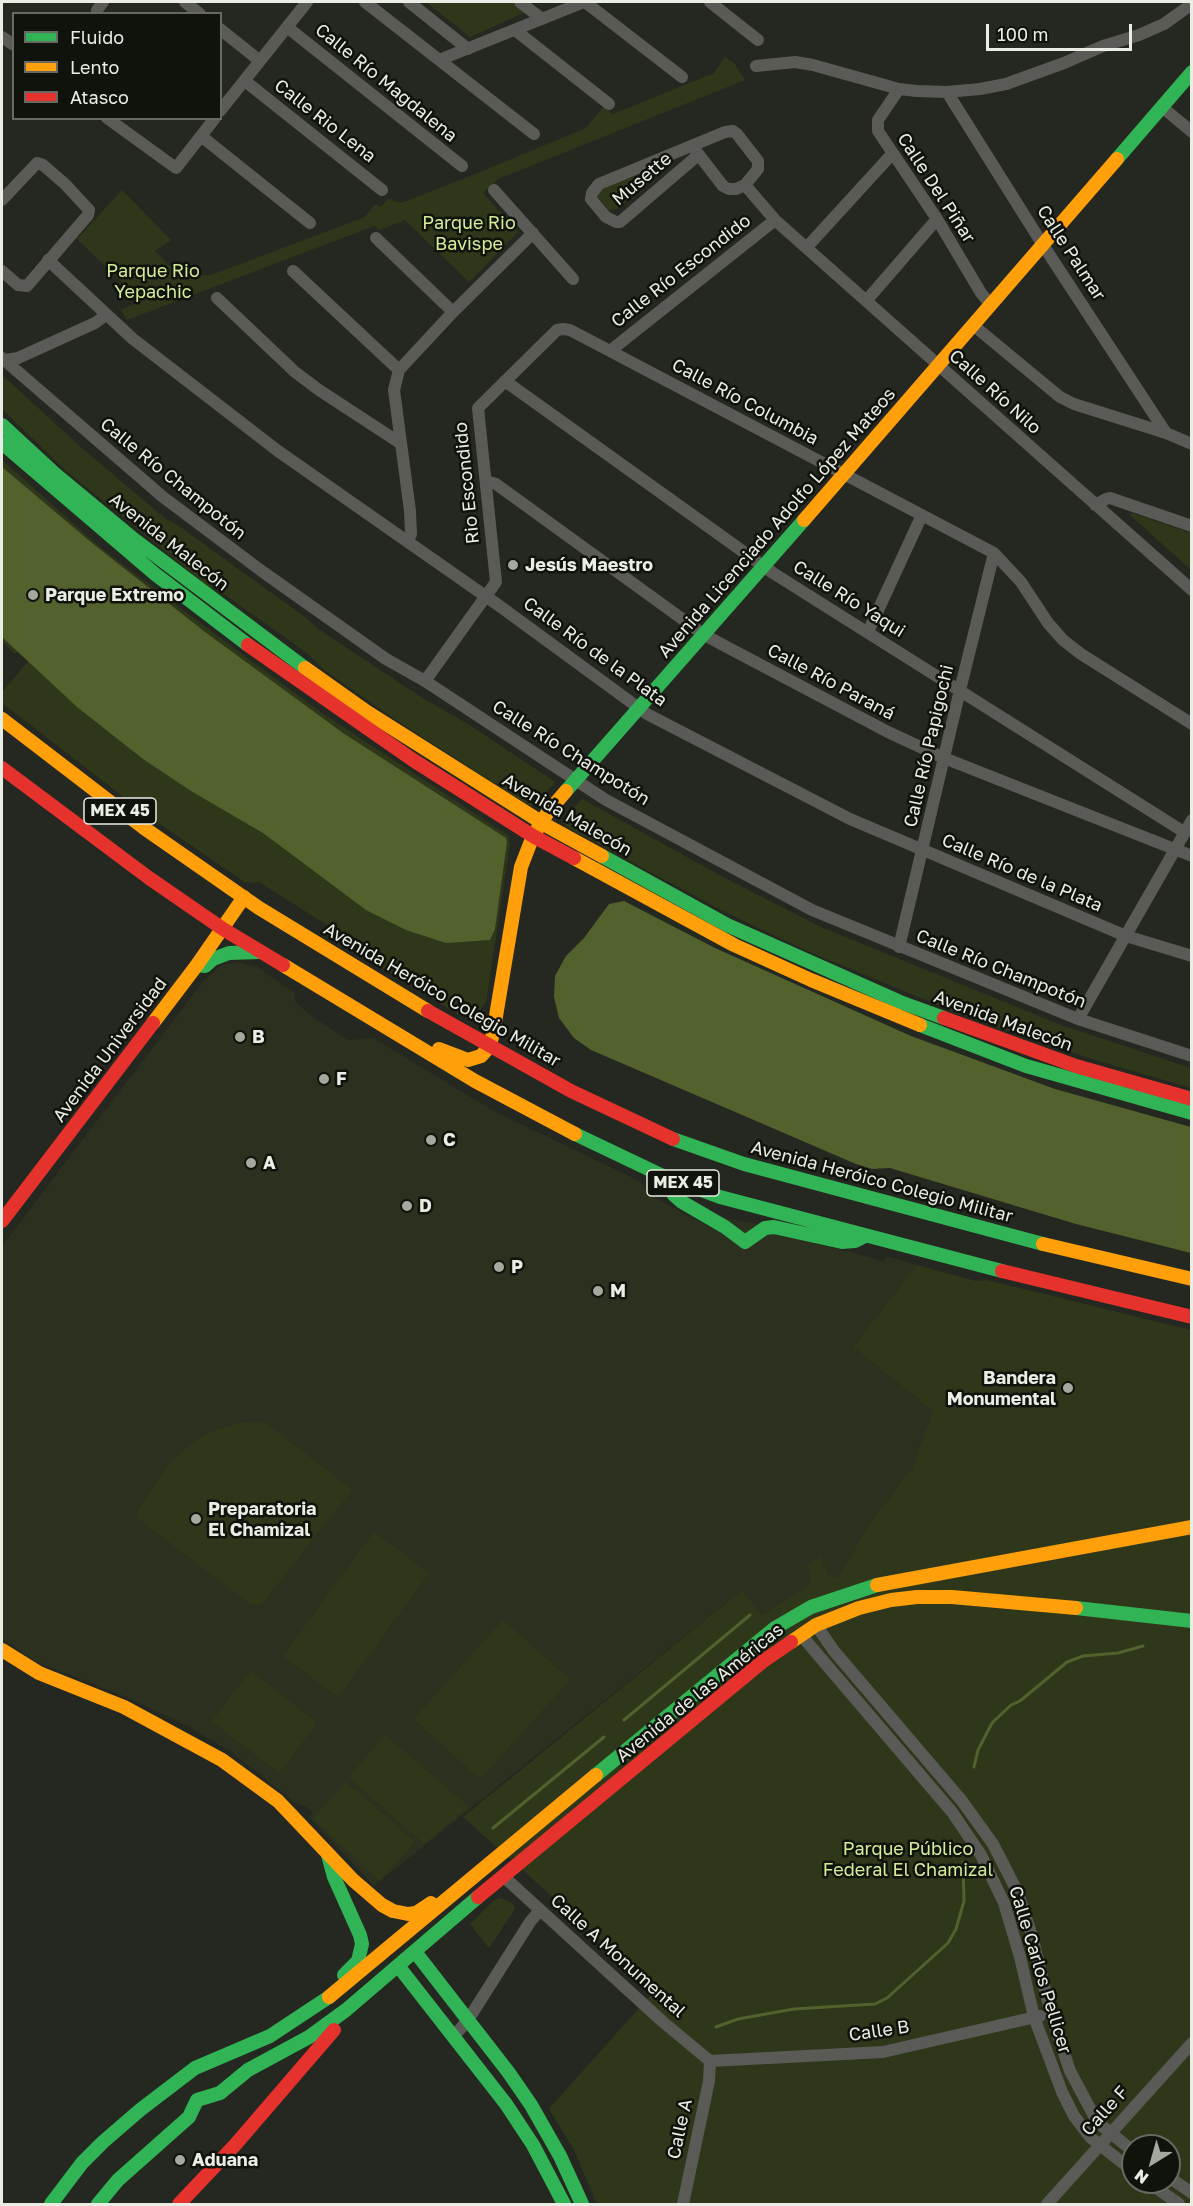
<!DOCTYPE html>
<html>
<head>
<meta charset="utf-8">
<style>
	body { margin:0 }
	#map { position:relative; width:1193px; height:2206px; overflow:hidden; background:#252820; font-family:"Golos Text",sans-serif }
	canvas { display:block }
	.frame { position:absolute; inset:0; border:3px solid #eaede4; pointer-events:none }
	.legend { position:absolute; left:12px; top:12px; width:210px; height:108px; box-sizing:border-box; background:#10120c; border:2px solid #676a62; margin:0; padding:8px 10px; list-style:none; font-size:18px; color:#eaede4 }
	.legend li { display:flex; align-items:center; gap:12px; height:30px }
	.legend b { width:30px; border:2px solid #676a62 }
	.north { position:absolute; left:1121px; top:2134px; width:60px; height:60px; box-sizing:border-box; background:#10120c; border:2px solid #676a62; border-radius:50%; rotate:217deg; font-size:16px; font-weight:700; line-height:24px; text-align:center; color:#eaede4 }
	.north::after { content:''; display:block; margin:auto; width:21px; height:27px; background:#a5a89f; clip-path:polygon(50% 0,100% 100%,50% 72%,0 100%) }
	.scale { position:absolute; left:986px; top:24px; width:146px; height:27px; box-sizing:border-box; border:3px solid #eaede4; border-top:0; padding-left:8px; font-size:18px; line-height:21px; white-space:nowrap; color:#eaede4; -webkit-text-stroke:4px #10120c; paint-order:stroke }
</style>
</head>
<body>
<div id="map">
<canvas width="1193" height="2206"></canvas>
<div class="frame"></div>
<ul class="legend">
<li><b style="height:8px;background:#30b455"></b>Fluido</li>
<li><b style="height:8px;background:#ff9f0a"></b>Lento</li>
<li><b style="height:8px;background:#e5322d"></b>Atasco</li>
</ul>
<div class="north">N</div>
<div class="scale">100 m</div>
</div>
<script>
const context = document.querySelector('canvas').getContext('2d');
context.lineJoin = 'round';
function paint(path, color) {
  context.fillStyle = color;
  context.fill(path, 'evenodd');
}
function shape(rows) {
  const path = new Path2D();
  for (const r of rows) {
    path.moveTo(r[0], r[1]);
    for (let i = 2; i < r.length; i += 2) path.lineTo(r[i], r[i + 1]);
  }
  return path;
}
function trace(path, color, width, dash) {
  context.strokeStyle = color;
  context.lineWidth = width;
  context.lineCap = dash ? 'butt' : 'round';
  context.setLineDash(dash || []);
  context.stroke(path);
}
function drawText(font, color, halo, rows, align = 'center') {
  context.font = font + ' "Golos Text",sans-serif';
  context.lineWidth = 5;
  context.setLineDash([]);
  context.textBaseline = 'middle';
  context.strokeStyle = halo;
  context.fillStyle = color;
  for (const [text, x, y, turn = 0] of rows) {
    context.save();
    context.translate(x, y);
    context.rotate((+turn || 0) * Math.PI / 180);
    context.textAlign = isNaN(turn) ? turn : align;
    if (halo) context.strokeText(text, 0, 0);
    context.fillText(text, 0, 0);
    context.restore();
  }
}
paint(shape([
	[239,962,257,967,294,992,296,1003,305,1010,307,1013,348,1040,373,1038,492,1110,641,1182,648,1192,662,1202,712,1228,720,1217,758,1224,773,1232,883,1261,887,1256,917,1265,853,1347,933,1411,912,1468,868,1527,838,1577,832,1577,828,1574,821,1558,811,1584,807,1587,762,1615,742,1590,374,1886,309,1817,313,1813,308,1808,297,1804,230,1751,187,1726,131,1699,37,1662,2,1639,2,1246,204,980,222,965]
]), '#2b311e');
paint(shape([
	[426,2,513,2,526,12,470,37],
	[725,57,734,63,745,80,498,179,483,193,518,232,469,282,405,220,380,230,374,226,127,320,121,310,141,301,77,239,122,190,171,240,155,251,180,276,211,275,365,217,375,204,381,207,388,199,401,203,468,177,586,128,603,107,613,114,714,73],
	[660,167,663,171,617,209,609,210,598,197,599,192,605,187],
	[2,375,83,449,166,519,176,524,305,617,317,628,421,697,471,726,555,782,536,804,531,806,504,791,501,784,494,783,396,720,324,670,307,653,217,589,210,588,64,469,2,409],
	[2,460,101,548,242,654,322,713,509,836,510,844,486,1002,481,1009,470,1015,459,1015,345,945,338,932,259,882,246,883,147,815,2,703,2,692,33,656,22,646,15,654,2,641],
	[1132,513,1191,533,1191,570,1130,515],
	[582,799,725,878,821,927,1061,1025,1191,1068,1191,1088,1095,1060,969,1018,805,950,723,911,568,828,564,824,565,817],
	[917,1265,976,1281,987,1280,1191,1330,1191,2204,597,2204,574,2150,549,2109,656,1989,463,1817,742,1590,762,1615,807,1587,812,1579,807,1565,821,1557,828,1574,832,1577,838,1577,868,1527,912,1468,933,1411,853,1347],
	[1133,2146,1169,2146,1169,2182,1133,2182],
	[265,1422,352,1490,263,1602,257,1605,250,1604,135,1516,167,1466,192,1443,211,1432,240,1423],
	[374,1532,429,1573,338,1697,283,1656],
	[503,1620,570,1680,480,1779,414,1719],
	[251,1671,317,1723,279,1773,212,1721],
	[385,1735,469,1807,424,1844,349,1777],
	[346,1782,415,1842,379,1881,313,1819],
	[500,1898,509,1901,514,1905,515,1909,489,1948,470,1924,494,1900]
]), '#2f371a');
paint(shape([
	[2,467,92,543,205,632,343,733,506,838,507,842,495,929,490,940,446,943,406,930,366,910,263,833,191,791,143,759,77,707,2,637],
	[624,901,715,948,911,1036,1055,1089,1191,1127,1191,1253,1076,1224,890,1168,872,1169,856,1164,591,1050,574,1038,559,1018,554,997,555,976,566,956,584,938,609,904]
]), '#53612d');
trace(shape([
	[624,1720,750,1615],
	[974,1767,978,1750,992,1723,1011,1705,1020,1701,1067,1662,1083,1656,1118,1653,1143,1646],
	[493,1828,604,1737],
	[716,2027,738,2019,794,2009,875,2004,887,1998,948,1943,956,1929,964,1901,963,1862]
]), '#53612d', 3);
trace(shape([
	[185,2,200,14],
	[365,2,534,134],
	[409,2,468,49],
	[520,2,542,19],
	[585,2,682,77],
	[710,2,758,40],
	[97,14,97,10,103,2],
	[287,27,462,166],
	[220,29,260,61],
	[515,30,609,104],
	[2,37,14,45],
	[439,60,584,2],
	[756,66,795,62,813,65,899,89,917,91,947,92,980,89,1006,84,1064,63,1103,46,1139,35,1164,24,1192,4],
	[245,81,382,190],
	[899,89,878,120,878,131,937,219,981,293,991,305],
	[947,92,1043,245,1166,433],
	[1162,107,1192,132],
	[220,111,307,2],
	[107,118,176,168,215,118],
	[201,136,310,223],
	[692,146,723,186,729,189,736,189,745,185,758,169,758,161,737,134,733,131,725,132,599,184,592,193,591,199,606,217,616,222,620,222,697,156],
	[745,185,775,220,1192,590],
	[494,190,573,279],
	[2,200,37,163,43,165,65,184,89,210,88,215,27,286,18,285,2,271],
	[376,238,453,312],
	[807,247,892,154],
	[48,260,133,339,278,451,501,607,647,714,850,819,1126,936,1192,956],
	[293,271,399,370],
	[217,298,295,372,319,390,400,443],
	[866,301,937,219],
	[973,325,1060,397,1074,404,1166,433,1192,444],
	[610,351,775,220],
	[2,358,163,497,263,572,386,659,425,681,606,800,812,910,1078,1019,1192,1056],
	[5,360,18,358,95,323,106,315],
	[505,381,773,573,1184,832],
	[486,481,496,484,703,634,723,645,888,732,944,758,1192,856],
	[1095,505,1106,499,1110,498,1192,526],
	[408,541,411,534,410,511,394,390,399,370,453,312,533,233],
	[868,632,922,515],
	[425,681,496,582,478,408,557,330,563,329,570,330,610,351,994,553,1021,582,1048,623,1063,640,1081,654,1192,724],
	[899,947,960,690,994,553],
	[1078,1019,1192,820],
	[816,1625,834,1651,962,1801,993,1844,1018,1893,1032,1936,1051,2014,1070,2071,1094,2116,1102,2126,1133,2151],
	[801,1635,952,1812,981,1855,1004,1903,1020,1957,1034,2017,1062,2092,1074,2116,1091,2138,1133,2171],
	[503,1876,663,2022,710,2061],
	[454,2036,468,2020,530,1922,540,1910],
	[710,2061,883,2052,1040,2016],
	[1169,2177,1192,2193],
	[1148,2182,1179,2204],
	[683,2204,709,2081,710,2061],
	[1047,2204,1192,2043]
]), '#5a5b57', 12);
trace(shape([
	[1117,159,1192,72],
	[2,425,55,474,131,537,305,668],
	[2,443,155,574,248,645],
	[566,791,804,520],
	[602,856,727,925,900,1002,944,1018],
	[197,965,205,966,213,959,229,953,260,952],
	[920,1025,1026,1066,1192,1113],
	[575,1134,663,1176,720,1197,1002,1271],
	[673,1139,744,1164,1043,1244],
	[663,1176,674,1195,682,1202,725,1227,745,1242,765,1228,774,1227,842,1242,855,1241,865,1236],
	[1076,1608,1192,1621],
	[596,1775,775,1628,811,1607,877,1585],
	[328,1855,334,1877,360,1935,362,1944,358,1961,344,1975],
	[416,1953,509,2073,531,2105,560,2156,582,2204],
	[399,1967,506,2104,533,2145,564,2204],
	[51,2204,82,2163,103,2142,140,2110,195,2068,270,2036,329,1997],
	[98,2204,118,2180,189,2117,197,2100,220,2093,248,2070,309,2037,346,2010,478,1897]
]), '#30b455', 14);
trace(shape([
	[804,520,1117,159],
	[305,668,367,712,549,827,602,856],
	[2,719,144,828,259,908,428,1011],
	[574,858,734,945,811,980,920,1025],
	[283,965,475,1081,575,1134],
	[153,1023,197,965,244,897],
	[439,1049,468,1060,481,1056,489,1047,493,1034,521,867,533,836,548,812,566,791],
	[1043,1244,1192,1279],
	[877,1585,1192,1527],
	[791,1642,816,1625,859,1608,891,1600,917,1597,952,1597,1076,1608],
	[2,1650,39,1673,124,1707,222,1760,278,1801,353,1880,382,1905,393,1911,408,1914,416,1913,431,1903],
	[329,1997,596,1775]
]), '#ff9f0a', 14);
trace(shape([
	[248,645,413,760,533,836,574,858],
	[2,768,149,878,223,929,283,965],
	[428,1011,571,1091,673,1139],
	[944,1018,1076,1066,1192,1099],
	[2,1221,153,1023],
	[1002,1271,1192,1317],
	[478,1897,762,1662,791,1642],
	[179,2204,235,2145,334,2030]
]), '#e5322d', 14);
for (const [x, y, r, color] of [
	[513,565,6,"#a5a89f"],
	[33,595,6,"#a5a89f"],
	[240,1037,6,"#a5a89f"],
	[324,1079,6,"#a5a89f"],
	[431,1140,6,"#a5a89f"],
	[251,1163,6,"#a5a89f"],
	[407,1206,6,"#a5a89f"],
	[499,1267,6,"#a5a89f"],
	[598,1291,6,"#a5a89f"],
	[1068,1388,6,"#a5a89f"],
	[196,1519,6,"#a5a89f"],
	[180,2160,6,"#a5a89f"]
]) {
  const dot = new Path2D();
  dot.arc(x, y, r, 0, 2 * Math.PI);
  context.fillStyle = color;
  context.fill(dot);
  trace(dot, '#10120c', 2);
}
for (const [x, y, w] of [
	[120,811,72],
	[683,1183,72]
]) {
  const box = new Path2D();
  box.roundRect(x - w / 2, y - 13, w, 26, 4.5);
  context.fillStyle = '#10120c';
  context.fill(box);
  trace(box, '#eaede4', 1.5);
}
drawText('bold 16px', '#eaede4', null, [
	["MEX 45",120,811],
	["MEX 45",683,1183]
]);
drawText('18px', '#eaede4', '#10120c', [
	["Calle Río Magdalena",386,83,39],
	["Calle Rio Lena",325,121,38],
	["Musette",642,179,-40],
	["Calle Del Piñar",936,188,57],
	["Calle Palmar",1071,253,57],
	["Calle Río Escondido",681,271,-38],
	["Calle Río Nilo",995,392,42],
	["Calle Río Columbia",745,402,28],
	["Calle Río Champotón",173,479,39],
	["Rio Escondido",467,483,-96],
	["Avenida Licenciado Adolfo López Mateos",777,523,-49],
	["Avenida Malecón",169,542,38],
	["Calle Río Yaqui",849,599,32],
	["Calle Río de la Plata",595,652,36],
	["Calle Río Paraná",831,682,28],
	["Calle Río Papigochi",929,746,-77],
	["Calle Río Champotón",571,753,32],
	["Avenida Malecón",567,815,30],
	["Calle Río de la Plata",1022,873,23],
	["Calle Río Champotón",1001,969,22],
	["Avenida Heróico Colegio Militar",442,995,30],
	["Avenida Malecón",1003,1021,20],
	["Avenida Universidad",110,1050,-53],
	["Avenida Heróico Colegio Militar",882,1182,15],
	["Avenida de las Américas",700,1693,-39],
	["Calle A Monumental",618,1956,42],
	["Calle Carlos Pellicer",1040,1970,73],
	["Calle B",879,2031,-8],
	["Calle F",1105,2111,-48],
	["Calle A",680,2129,-78]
]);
drawText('18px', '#d4ed97', '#10120c', [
	["Parque Rio",469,223],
	["Bavispe",469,244],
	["Parque Rio",153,271],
	["Yepachic",153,292],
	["Parque Público",908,1849],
	["Federal El Chamizal",908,1870]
]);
drawText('bold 18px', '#eaede4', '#10120c', [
	["Jesús Maestro",525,565],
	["Parque Extremo",45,595],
	["B",252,1037],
	["F",336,1079],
	["C",443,1140],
	["A",263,1163],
	["D",419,1206],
	["P",511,1267],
	["M",610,1291],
	["Bandera",1056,1378,"right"],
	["Monumental",1056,1399,"right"],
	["Preparatoria",208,1509],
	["El Chamizal",208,1530],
	["Aduana",192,2160]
], 'left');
</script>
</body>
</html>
